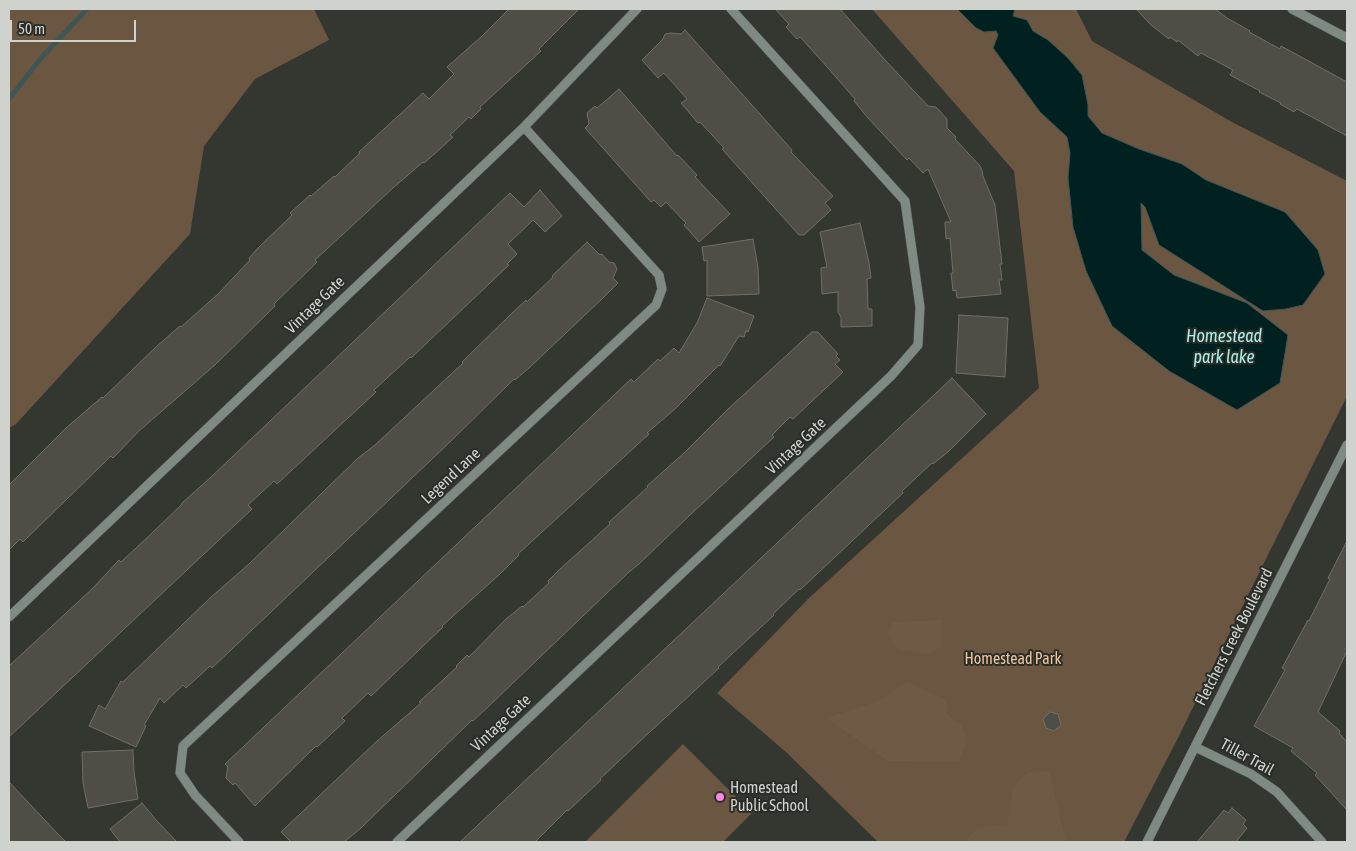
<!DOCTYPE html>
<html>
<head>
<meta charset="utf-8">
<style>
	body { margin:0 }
	#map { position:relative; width:1356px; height:851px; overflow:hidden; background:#343730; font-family:"Asap Condensed",sans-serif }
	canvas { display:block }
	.frame { position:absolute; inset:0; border:10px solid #d0d2ce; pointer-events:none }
	.scale { position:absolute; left:10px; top:20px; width:126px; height:22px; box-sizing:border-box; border:2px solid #d0d2ce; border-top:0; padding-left:6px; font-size:15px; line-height:18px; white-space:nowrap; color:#d0d2ce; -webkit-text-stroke:4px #2a2d27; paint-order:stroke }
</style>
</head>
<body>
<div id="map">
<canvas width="1356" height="851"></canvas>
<div class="frame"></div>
<div class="scale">50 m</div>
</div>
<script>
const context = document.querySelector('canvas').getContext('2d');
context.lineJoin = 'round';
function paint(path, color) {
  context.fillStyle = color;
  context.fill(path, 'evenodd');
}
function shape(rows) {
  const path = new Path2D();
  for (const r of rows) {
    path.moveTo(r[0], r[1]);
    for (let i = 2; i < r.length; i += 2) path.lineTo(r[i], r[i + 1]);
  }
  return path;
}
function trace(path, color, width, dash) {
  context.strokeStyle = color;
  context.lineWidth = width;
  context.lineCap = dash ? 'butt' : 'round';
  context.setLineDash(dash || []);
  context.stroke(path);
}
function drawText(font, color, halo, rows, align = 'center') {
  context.font = font + ' "Asap Condensed",sans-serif';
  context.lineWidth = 4;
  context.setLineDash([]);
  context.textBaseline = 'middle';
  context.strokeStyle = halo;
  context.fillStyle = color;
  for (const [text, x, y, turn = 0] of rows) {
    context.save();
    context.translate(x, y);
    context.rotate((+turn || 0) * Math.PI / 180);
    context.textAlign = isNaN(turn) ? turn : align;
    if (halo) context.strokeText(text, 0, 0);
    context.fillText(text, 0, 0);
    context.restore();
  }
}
paint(shape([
	[9,9,314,9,329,40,255,79,204,146,190,234,16,424,9,428],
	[872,9,1076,9,1092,41,1232,122,1347,181,1347,396,1249,593,1178,738,1124,842,878,842,786,752,717,693,808,599,1039,388,1014,171],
	[683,744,752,813,723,842,585,842]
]), '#6b5642');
paint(shape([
	[941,620,942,631,941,647,928,654,899,650,887,635,893,622],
	[907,682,947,700,946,713,962,726,967,740,959,762,888,761,826,718,878,701],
	[1049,771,1066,842,965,842,977,828,1007,824,1013,788,1028,772]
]), '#6f5a45');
const water = shape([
	[957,9,1015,9,1013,16,1027,20,1033,31,1048,40,1068,58,1082,75,1088,105,1088,116,1102,133,1139,149,1182,164,1206,180,1285,212,1318,250,1325,274,1303,305,1286,309,1263,311,1159,245,1145,207,1141,203,1142,250,1174,275,1247,303,1288,335,1280,383,1237,410,1169,371,1112,326,1086,271,1073,227,1068,178,1070,153,1067,137,1040,112,993,48,998,35,996,31,984,32,976,28,957,9]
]);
paint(water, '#00211f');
trace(water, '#3e5654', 1);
trace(shape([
	[9,99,42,57,87,9]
]), '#3e5654', 5);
const building = shape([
	[509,9,579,9,539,49,541,51,480,107,481,109,471,119,469,117,450,135,453,137,440,149,424,163,423,162,393,188,315,260,317,262,274,304,275,306,216,364,139,431,113,458,111,456,23,542,20,539,9,550,9,485,66,428,102,397,103,398,157,346,180,326,181,327,218,294,250,260,249,258,258,248,292,215,290,213,310,195,311,196,334,176,335,177,360,153,359,152,423,93,429,99,454,74,447,67,481,37,509,9],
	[775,9,840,9,886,61,928,106,936,107,947,119,947,128,956,137,955,139,980,166,983,173,982,174,995,205,1002,264,1000,264,1002,280,999,280,1001,294,957,298,956,290,953,291,951,273,953,273,950,238,946,239,945,222,951,222,928,169,923,173,909,158,907,160,868,118,854,101,855,99,821,60,800,37,797,39,786,27,789,24,775,9],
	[1136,9,1215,9,1227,18,1250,31,1249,32,1280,49,1281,46,1347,82,1347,136,1297,109,1294,112,1280,104,1281,103,1259,92,1260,91,1230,75,1233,70,1201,53,1198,56,1178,40,1177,42,1170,37,1169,39,1151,25,1136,9],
	[685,30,792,150,791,152,833,196,825,203,831,210,804,235,799,235,722,149,724,148,700,122,698,123,681,103,687,99,664,73,658,78,642,60,663,39,665,34,671,33,681,34,685,30],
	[619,89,677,156,678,155,697,175,695,177,730,214,699,242,684,225,686,223,666,202,661,207,654,200,651,202,585,128,589,124,587,113,595,106,597,108,619,89],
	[540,190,562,216,545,232,533,220,508,244,517,254,507,264,509,265,411,358,410,357,374,390,376,392,277,484,274,481,248,505,252,509,9,737,9,666,93,588,119,560,121,562,150,535,182,504,182,503,210,478,510,193,524,207,540,190],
	[860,223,869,263,871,278,867,279,868,309,872,309,872,326,841,327,841,317,838,312,838,292,822,294,821,268,827,267,820,232,860,223],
	[753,239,758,268,759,294,707,296,707,260,704,261,702,247,753,239],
	[587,242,600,255,602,254,609,262,614,263,617,269,613,278,618,283,604,297,529,368,515,380,514,379,451,441,212,668,210,666,186,688,183,685,164,703,160,698,144,725,146,726,136,747,89,726,99,705,105,709,121,681,123,682,210,598,249,564,358,458,375,445,463,363,462,362,510,315,526,300,527,302,553,277,552,276,587,242],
	[707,298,754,316,748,332,746,331,744,337,739,336,720,366,719,365,675,409,647,433,649,434,518,554,519,555,500,574,442,626,443,627,371,696,368,693,342,718,345,721,317,747,316,746,255,806,235,783,233,785,226,778,228,767,225,764,631,379,634,382,658,359,660,361,674,348,679,353,697,323,707,298],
	[959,315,1008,318,1005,377,956,373,959,315],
	[812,332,818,332,838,354,836,356,840,360,835,364,843,372,793,419,790,417,772,435,774,437,689,516,639,564,629,572,490,705,473,721,472,720,360,829,344,842,291,842,281,832,376,742,421,703,419,702,457,667,456,666,467,655,469,657,506,619,522,606,523,607,549,583,548,581,559,570,610,524,609,522,648,487,647,486,684,453,728,409,812,332],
	[952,378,986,414,949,451,933,464,932,463,902,491,903,493,800,590,799,589,773,614,774,615,718,667,719,668,638,743,600,779,601,780,568,811,567,810,535,842,460,842,952,378],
	[1347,541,1347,651,1318,712,1340,731,1339,733,1347,742,1347,810,1315,775,1317,773,1291,751,1293,748,1254,726,1285,670,1282,668,1308,620,1309,621,1330,579,1328,578,1347,541],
	[1050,712,1058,714,1061,725,1054,731,1046,728,1043,719,1050,712],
	[133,750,134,772,138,799,88,808,83,783,82,752,133,750],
	[9,782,57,833,66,842,9,842,9,782],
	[142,803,157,821,177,842,120,842,110,829,142,803],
	[1232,808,1246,820,1243,824,1247,828,1236,842,1197,842,1224,810,1228,813,1232,808]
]);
paint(building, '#4f4e46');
trace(building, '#716f67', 1);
const minor = shape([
	[1292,9,1347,38],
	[9,617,524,127,637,9],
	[1195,747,1251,774,1277,792,1322,842],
	[239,842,195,795,180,773,183,746,656,305,662,289,659,275,524,127],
	[397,842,891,376,918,345,920,307,905,201,731,9],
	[1147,842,1347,445]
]);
trace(minor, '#50534c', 10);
trace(minor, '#7e8a82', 9);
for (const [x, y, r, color] of [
	[720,797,5,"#fb87e5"]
]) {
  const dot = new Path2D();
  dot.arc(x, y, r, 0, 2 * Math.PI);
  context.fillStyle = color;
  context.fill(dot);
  trace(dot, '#2a2d27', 2);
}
drawText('16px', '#d0d2ce', '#2a2d27', [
	["Vintage Gate",315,305,-44],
	["Vintage Gate",796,446,-43],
	["Legend Lane",451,476,-43],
	["Fletchers Creek Boulevard",1234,637,-63],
	["Vintage Gate",501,723,-43],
	["Tiller Trail",1247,757,29]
]);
drawText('16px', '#f0c69d', '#2a2d27', [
	["Homestead Park",1013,659]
]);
drawText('16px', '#d0d2ce', '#2a2d27', [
	["Homestead",730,788],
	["Public School",730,806]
], 'left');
drawText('italic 18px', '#a9f1eb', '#2a2d27', [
	["Homestead",1224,336],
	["park lake",1224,357]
]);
</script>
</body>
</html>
